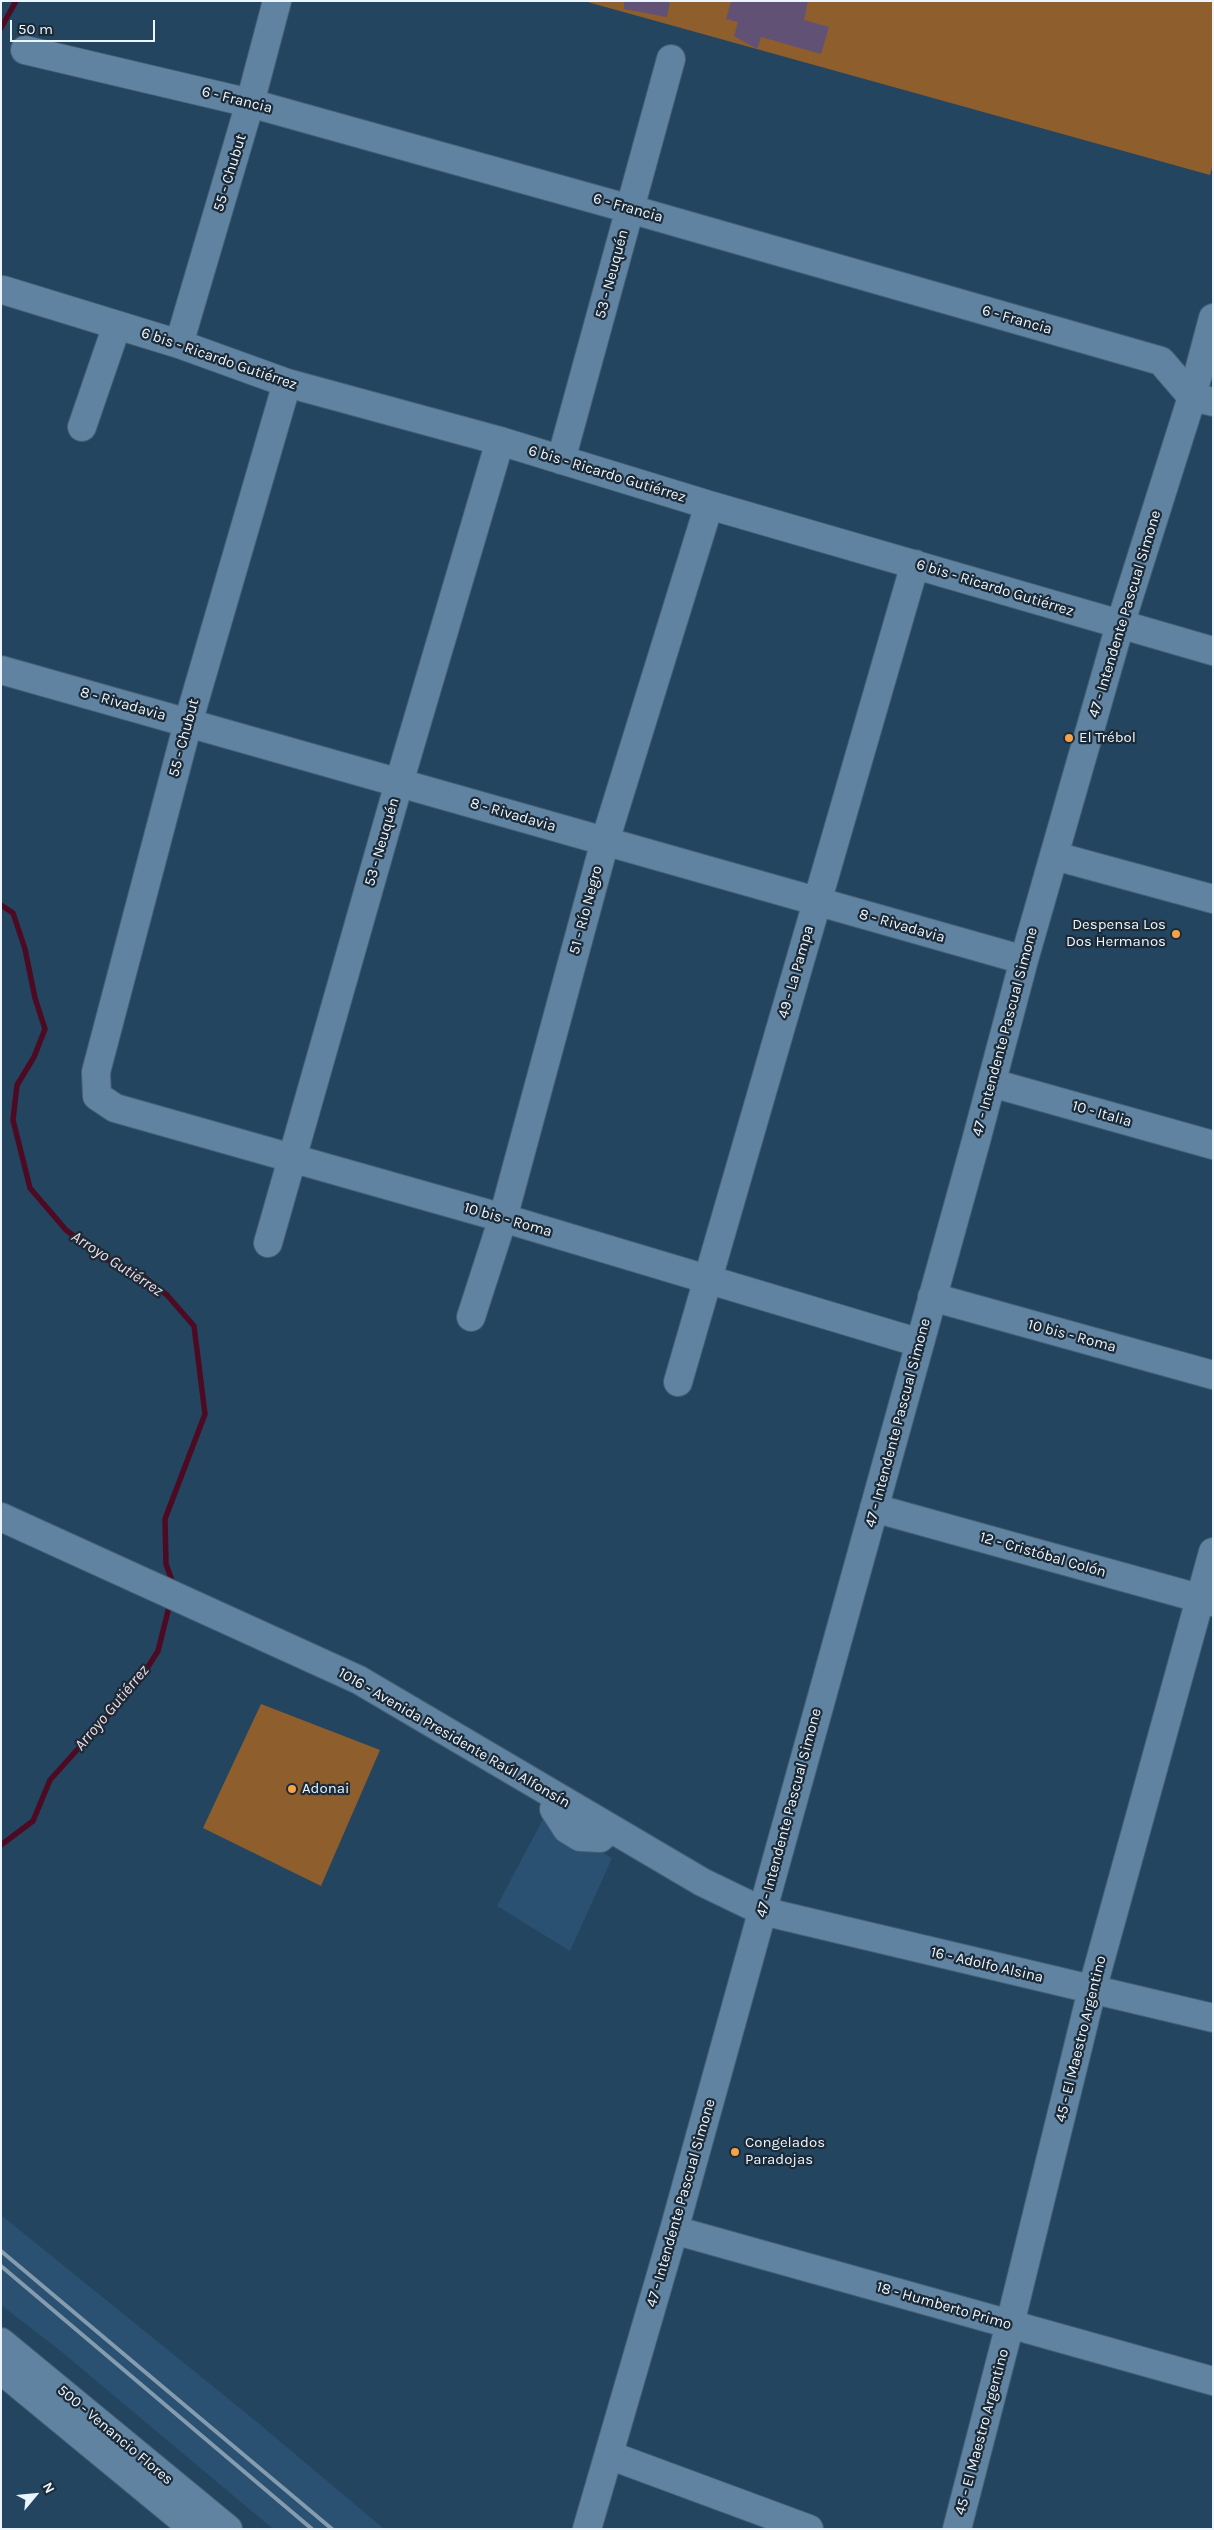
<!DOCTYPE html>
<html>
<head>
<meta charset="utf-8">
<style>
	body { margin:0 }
	#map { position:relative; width:1214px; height:2530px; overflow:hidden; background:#244560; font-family:Karla,sans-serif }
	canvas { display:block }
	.frame { position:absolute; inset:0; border:2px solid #eaf5ff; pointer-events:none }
	.north { position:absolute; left:10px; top:2470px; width:50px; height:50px; -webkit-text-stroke:4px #1b2a36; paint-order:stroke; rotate:62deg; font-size:14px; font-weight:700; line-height:20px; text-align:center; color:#eaf5ff }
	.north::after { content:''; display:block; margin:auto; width:18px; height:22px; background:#eaf5ff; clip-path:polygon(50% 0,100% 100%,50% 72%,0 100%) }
	.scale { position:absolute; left:10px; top:20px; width:145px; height:22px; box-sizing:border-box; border:2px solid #eaf5ff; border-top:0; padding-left:6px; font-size:15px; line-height:18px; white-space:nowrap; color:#eaf5ff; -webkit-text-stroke:4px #1b2a36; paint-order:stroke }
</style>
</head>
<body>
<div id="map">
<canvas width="1214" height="2530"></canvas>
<div class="frame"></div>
<div class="north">N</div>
<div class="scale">50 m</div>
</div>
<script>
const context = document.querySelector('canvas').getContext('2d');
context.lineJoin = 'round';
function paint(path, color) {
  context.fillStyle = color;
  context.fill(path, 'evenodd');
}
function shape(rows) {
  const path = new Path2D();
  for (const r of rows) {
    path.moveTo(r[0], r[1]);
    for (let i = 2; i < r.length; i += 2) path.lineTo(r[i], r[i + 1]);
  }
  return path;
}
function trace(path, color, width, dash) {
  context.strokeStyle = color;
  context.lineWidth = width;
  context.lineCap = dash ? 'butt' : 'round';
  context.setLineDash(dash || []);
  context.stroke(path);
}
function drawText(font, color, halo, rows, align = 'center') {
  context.font = font + ' Karla,sans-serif';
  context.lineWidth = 4.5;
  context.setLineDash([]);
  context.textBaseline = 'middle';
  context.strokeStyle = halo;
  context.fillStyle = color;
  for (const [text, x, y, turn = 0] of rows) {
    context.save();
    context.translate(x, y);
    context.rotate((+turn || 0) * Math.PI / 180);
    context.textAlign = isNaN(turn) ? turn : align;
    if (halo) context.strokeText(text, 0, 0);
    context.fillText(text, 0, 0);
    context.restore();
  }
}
paint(shape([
	[543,1819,612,1858,570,1951,497,1906],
	[1,2215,257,2422,384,2529,273,2529,62,2352,1,2305]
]), '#2a5171');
paint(shape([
	[584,1,1213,1,1213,164,1210,175],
	[261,1704,380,1750,321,1886,203,1828]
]), '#8e5e2c');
trace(shape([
	[1,28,16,1],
	[1,905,13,913,25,949,35,998,45,1029,34,1057,17,1085,13,1120,30,1188,66,1230,103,1258,140,1274,167,1295,194,1326,205,1414,165,1519,166,1564,174,1586],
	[1,1845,33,1821,50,1780,139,1681,158,1651,170,1603]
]), '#4d0b23', 5.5);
paint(shape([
	[624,1,670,1,667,17,624,9],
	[731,1,808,1,804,20,829,27,821,54,761,37,757,49,734,36,738,22,726,19]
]), '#615175');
const minor = shape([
	[25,50,250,103,630,209,1161,361,1192,397,1213,402],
	[3,290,179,344,287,383,500,441,709,505,1213,651],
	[179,344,250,103,277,1],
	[287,383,188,723,96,1072,97,1096,115,1108,503,1218,920,1343],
	[82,427,117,325],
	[561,460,671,59],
	[1,670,1024,960],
	[1055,856,1213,899],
	[992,1083,1213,1145],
	[268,1243,399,783,500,441],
	[932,1297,1213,1375],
	[471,1317,503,1218,605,841,709,505],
	[678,1382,915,564],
	[874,1508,1213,1602],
	[1,1517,359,1680,702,1882,762,1911,1213,2018],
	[557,1798,554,1809,567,1829,580,1837,600,1838,610,1829],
	[674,2230,1213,2381],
	[1,2342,228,2529],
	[1,2370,194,2529],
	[609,2455,809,2529],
	[587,2529,674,2230,976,1141,1024,960,1120,625,1192,397,1213,318],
	[957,2529,1010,2324,1092,1990,1213,1552]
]);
trace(minor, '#436075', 30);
trace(minor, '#6083a1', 28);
trace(shape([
	[1,2251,332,2529],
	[1,2266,312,2529]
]), '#859bae', 4);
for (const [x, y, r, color] of [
	[1069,738,5,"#f6a247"],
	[1176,934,5,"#f6a247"],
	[292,1789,5,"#f6a247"],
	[735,2152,5,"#f6a247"]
]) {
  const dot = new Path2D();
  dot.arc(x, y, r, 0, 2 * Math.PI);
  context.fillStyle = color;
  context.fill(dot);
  trace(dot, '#1b2a36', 2);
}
drawText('15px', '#eaf5ff', '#1b2a36', [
	["6 - Francia",237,100,14],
	["55 - Chubut",230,173,-73],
	["6 - Francia",628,208,16],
	["53 - Neuquén",612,274,-75],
	["6 - Francia",1017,320,16],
	["6 bis - Ricardo Gutiérrez",219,359,19],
	["6 bis - Ricardo Gutiérrez",607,474,17],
	["6 bis - Ricardo Gutiérrez",995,588,17],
	["47 - Intendente Pascual Simone",1125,614,-73],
	["8 - Rivadavia",123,704,16],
	["55 - Chubut",184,738,-75],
	["8 - Rivadavia",513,815,16],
	["53 - Neuquén",382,842,-74],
	["51 - Río Negro",586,910,-75],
	["8 - Rivadavia",902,926,16],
	["49 - La Pampa",796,972,-74],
	["47 - Intendente Pascual Simone",1005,1032,-75],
	["10 - Italia",1102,1114,16],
	["10 bis - Roma",508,1220,16],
	["10 bis - Roma",1072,1336,15],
	["47 - Intendente Pascual Simone",898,1423,-75],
	["12 - Cristóbal Colón",1043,1555,16],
	["1016 - Avenida Presidente Raúl Alfonsín",454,1738,30],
	["47 - Intendente Pascual Simone",789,1813,-75],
	["16 - Adolfo Alsina",987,1965,13],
	["45 - El Maestro Argentino",1081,2039,-76],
	["47 - Intendente Pascual Simone",681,2203,-74],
	["18 - Humberto Primo",944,2306,16],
	["45 - El Maestro Argentino",982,2432,-75],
	["500 - Venancio Flores",115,2435,40]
]);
drawText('15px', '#eaf5ff', '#1b2a36', [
	["El Trébol",1079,738],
	["Despensa Los",1166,925,"right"],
	["Dos Hermanos",1166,942,"right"],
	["Adonai",302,1789],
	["Congelados",745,2143],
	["Paradojas",745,2160]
], 'left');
drawText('italic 16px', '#f2dbe0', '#1b2a36', [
	["Arroyo Gutiérrez",117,1264,33],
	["Arroyo Gutiérrez",112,1708,-50]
]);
</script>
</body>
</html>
